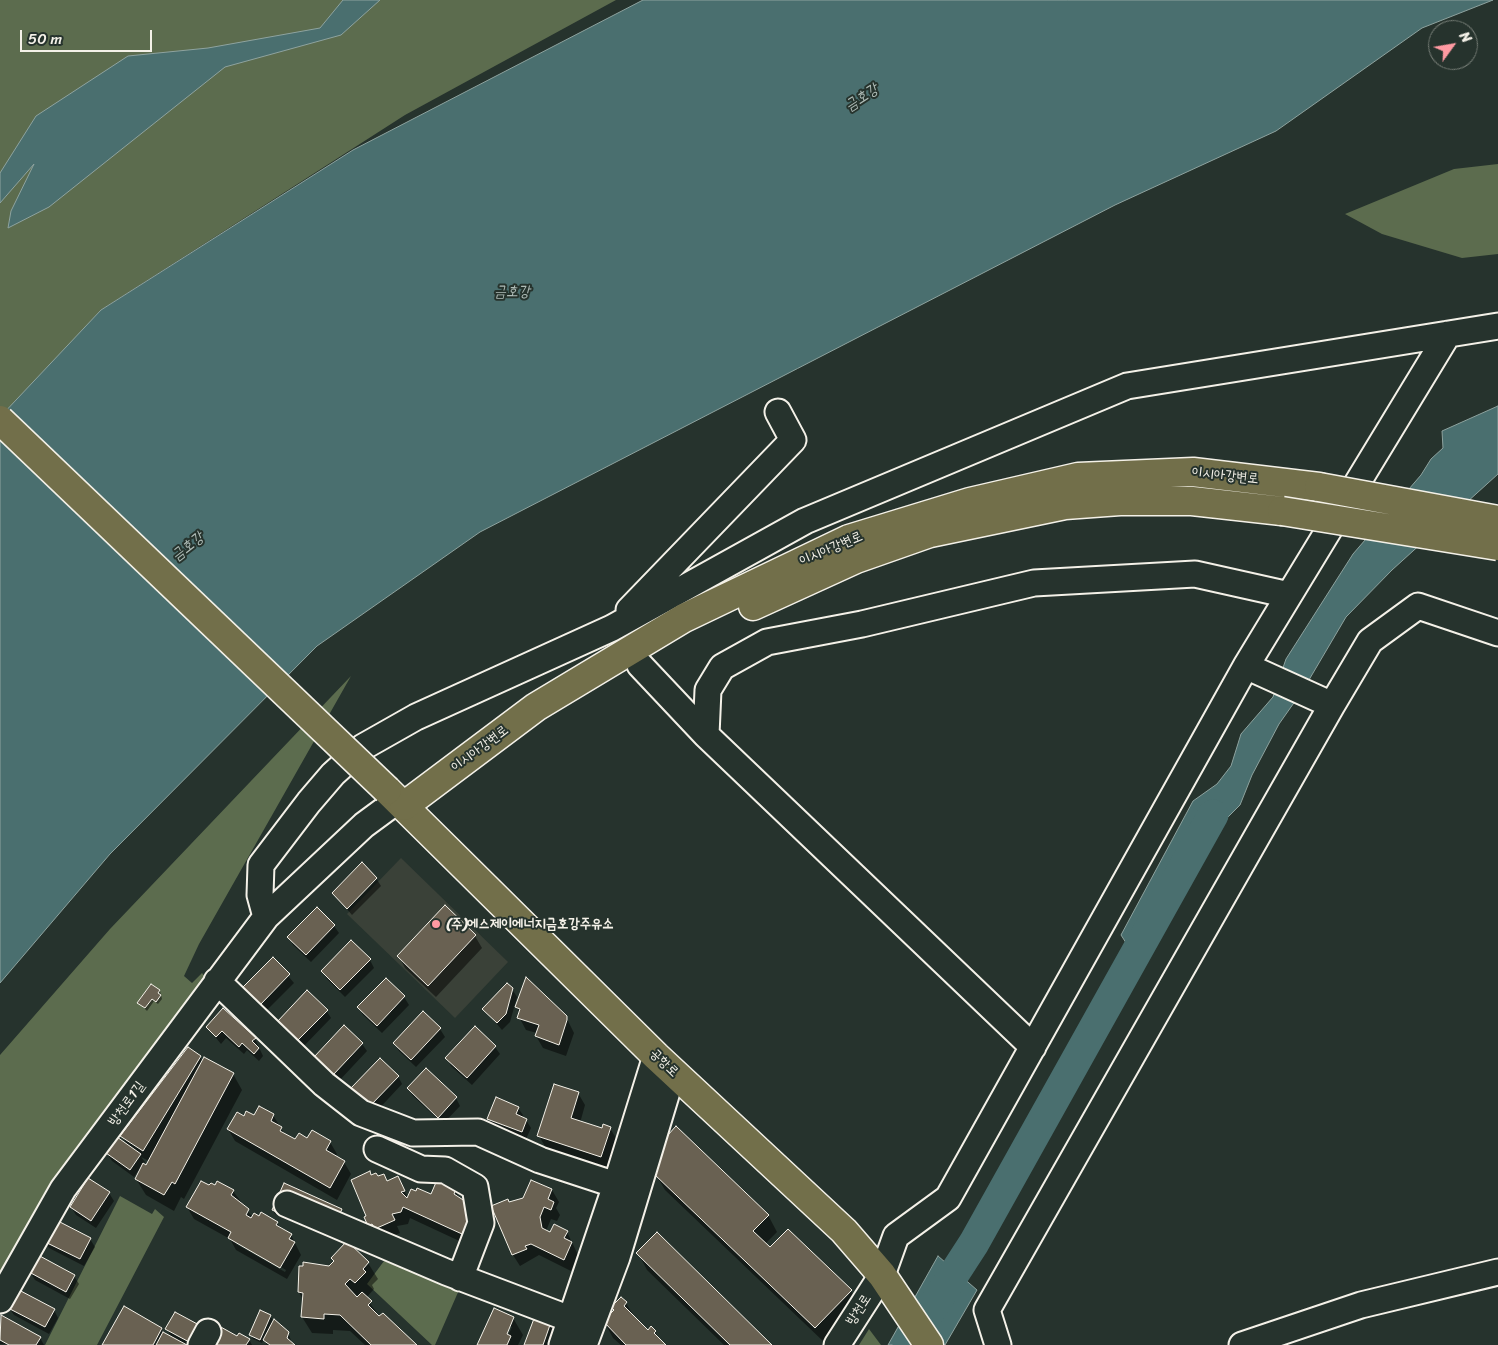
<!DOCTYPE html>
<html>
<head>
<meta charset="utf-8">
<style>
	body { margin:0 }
	#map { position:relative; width:1498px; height:1345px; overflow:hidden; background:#26332d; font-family:Sriracha,sans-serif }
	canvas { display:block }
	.north { position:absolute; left:1428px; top:20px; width:50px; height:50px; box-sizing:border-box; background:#26332d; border:1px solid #787f78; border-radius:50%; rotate:58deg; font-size:14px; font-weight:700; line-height:20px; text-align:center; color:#f4f1e8 }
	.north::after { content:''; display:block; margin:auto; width:18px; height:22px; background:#ff9aa2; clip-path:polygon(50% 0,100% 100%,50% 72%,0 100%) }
	.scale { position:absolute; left:20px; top:30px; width:132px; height:22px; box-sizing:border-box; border:2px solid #f4f1e8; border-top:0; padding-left:6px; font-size:15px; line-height:18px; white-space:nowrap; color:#f4f1e8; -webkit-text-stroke:4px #26332d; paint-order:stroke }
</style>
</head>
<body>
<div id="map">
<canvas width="1498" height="1345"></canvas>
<div class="north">N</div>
<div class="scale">50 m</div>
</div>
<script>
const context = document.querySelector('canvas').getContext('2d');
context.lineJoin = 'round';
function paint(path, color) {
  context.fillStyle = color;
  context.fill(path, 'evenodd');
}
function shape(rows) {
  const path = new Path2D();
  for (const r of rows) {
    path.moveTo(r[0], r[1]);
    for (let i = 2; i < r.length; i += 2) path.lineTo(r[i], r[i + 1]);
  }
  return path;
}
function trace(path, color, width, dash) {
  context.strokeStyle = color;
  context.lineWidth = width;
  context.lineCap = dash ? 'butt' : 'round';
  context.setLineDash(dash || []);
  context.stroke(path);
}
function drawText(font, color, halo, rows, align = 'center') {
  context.font = font + ' Sriracha,"Poor Story",sans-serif';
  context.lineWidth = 4;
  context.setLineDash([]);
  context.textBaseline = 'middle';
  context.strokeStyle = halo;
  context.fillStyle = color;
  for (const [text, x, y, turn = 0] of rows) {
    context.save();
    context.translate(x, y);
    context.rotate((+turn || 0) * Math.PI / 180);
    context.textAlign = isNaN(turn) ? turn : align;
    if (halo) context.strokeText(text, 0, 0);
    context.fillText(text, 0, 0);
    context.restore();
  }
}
paint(shape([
	[401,858,508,962,455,1018,347,914]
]), '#3a4138');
paint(shape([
	[0,0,616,0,405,115,101,310,0,430],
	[1498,164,1498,254,1462,258,1382,234,1345,214,1454,169],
	[351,676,199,944,184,976,192,983,202,973,208,980,30,1220,0,1274,0,1055,110,929],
	[120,1196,152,1214,155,1209,164,1217,97,1345,45,1345],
	[384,1261,459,1290,435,1345,432,1345,367,1284],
	[869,1329,881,1345,859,1345]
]), '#5c6c4e');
const water = shape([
	[343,0,380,0,341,35,225,67,49,207,8,228,11,211,34,164,0,203,0,173,36,116,128,56,208,48,320,28,343,0],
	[643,0,1493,0,1422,28,1276,131,1115,205,480,532,317,646,110,854,0,983,0,417,101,310,353,150,643,0],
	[1498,406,1498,474,1392,570,1346,617,1303,690,1279,724,1252,775,1240,805,1192,853,1130,949,1121,935,1193,801,1217,784,1231,766,1241,734,1273,697,1286,659,1353,554,1421,475,1431,459,1443,448,1442,431,1498,406],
	[938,1256,977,1290,945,1345,888,1345,938,1256]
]);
paint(water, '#4a6f6f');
trace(water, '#8ea39f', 1);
paint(shape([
	[376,878,381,886,352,915,333,893],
	[334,926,339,933,311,962,293,945,289,937],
	[475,936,482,948,436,997,405,968,399,956],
	[273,958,294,983,265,1012,248,996],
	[370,960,374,968,345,997,327,979,322,971],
	[386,980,404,997,409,1005,382,1033,363,1015,359,1008],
	[152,985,160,991,162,999,158,1004,154,1001,147,1011,139,1003],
	[512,989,517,997,510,1022,502,1030,484,1009],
	[517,1007,566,1017,574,1033,566,1056,543,1048,536,1036,537,1033,526,1030,519,1017,520,1013],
	[326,1010,331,1018,302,1048,283,1030],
	[207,1027,255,1039,263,1056,259,1061,247,1050,244,1054,226,1038,221,1044],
	[440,1029,445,1037,416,1067,399,1051,394,1043],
	[362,1044,367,1051,338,1082,320,1065,316,1057],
	[495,1047,500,1054,472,1085,451,1066,447,1058],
	[200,1057,203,1062,233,1074,242,1090,184,1199,181,1197,174,1211,146,1195,136,1179,140,1172,138,1171,134,1177,112,1161,107,1153,127,1145,122,1136],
	[141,1157,149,1161,146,1166,143,1165,145,1162],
	[398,1076,402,1084,375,1113,357,1096,353,1088],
	[408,1088,456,1098,460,1106,443,1124,413,1096],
	[578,1093,585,1105,580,1123,602,1130,610,1128,617,1140,608,1168,546,1148,539,1136],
	[518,1108,523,1115,522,1118,526,1120,531,1128,526,1139,493,1126,489,1119],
	[273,1115,285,1135,296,1141,308,1139,330,1142,337,1154,335,1157,344,1162,351,1174,337,1200,235,1141,228,1129,244,1117],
	[655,1173,768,1215,777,1232,765,1244,770,1249,851,1291,860,1307,825,1343,665,1190],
	[384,1175,388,1182,398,1178,408,1198,431,1196,455,1190,461,1200,480,1220,468,1245,410,1218,408,1224,397,1226,400,1233,385,1239,376,1237,369,1225,368,1217,372,1176,378,1178],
	[531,1182,552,1190,559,1202,556,1208,560,1215,557,1221,551,1219,546,1231,551,1233,567,1232,578,1255,571,1271,539,1255,520,1266,513,1255,493,1207,524,1199],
	[210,1187,233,1191,253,1218,277,1223,281,1229,291,1235,301,1255,287,1279,236,1250,230,1239,194,1219,187,1207],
	[236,1241,286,1270,285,1272,236,1244],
	[109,1193,114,1201,96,1228,76,1215,71,1207],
	[273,1210,341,1210,343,1214,332,1239,275,1214],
	[90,1239,95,1247,84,1266,49,1248,45,1241],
	[347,1243,368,1263,378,1279,372,1285,374,1289,366,1298,380,1317,415,1345,365,1345,350,1331,333,1330,333,1334,312,1333,302,1317,303,1300,299,1292,329,1268],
	[638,1253,771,1345,724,1345,647,1270],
	[30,1272,74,1276,79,1284,70,1299,35,1280],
	[626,1303,635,1318,648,1331,655,1332,664,1345,621,1345,613,1338,604,1321,614,1311,612,1307],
	[9,1308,54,1310,58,1318,49,1334,14,1315],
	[270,1316,274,1322,288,1333,293,1345,267,1345,264,1338,262,1343,253,1339,251,1335],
	[2,1317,40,1338,44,1345,0,1344],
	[513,1318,523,1335,518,1345,478,1345],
	[509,1327,512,1327,506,1340],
	[551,1323,555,1331,550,1345,526,1345],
	[161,1329,164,1334,172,1338,167,1329,199,1345,104,1345],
	[238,1338,249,1339,252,1345,209,1345]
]), '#0007');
trace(shape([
	[908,1345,974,1243,1213,815]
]), '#4a6f6f', 31);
const building = shape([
	[362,862,377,878,347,909,332,893,362,862],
	[445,905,476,935,428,986,397,956,445,905],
	[317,907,335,925,306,955,287,937,317,907],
	[351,940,371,959,340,990,321,971,351,940],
	[273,957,290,974,260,1005,242,988,273,957],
	[526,977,567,1016,567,1020,559,1045,535,1036,539,1025,517,1018,520,1009,515,1007,526,977],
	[386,978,405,996,377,1026,357,1007,386,978],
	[507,983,513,988,506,1014,497,1023,482,1009,507,983],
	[151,984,160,990,158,993,161,995,156,1002,152,999,145,1008,137,1003,151,984],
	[307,990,328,1010,297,1041,277,1022,307,990],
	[223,1008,256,1038,252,1041,259,1048,254,1054,242,1043,239,1047,222,1031,216,1037,206,1027,223,1008],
	[423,1011,441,1028,411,1060,393,1043,423,1011],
	[344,1025,363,1043,333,1075,314,1057,344,1025],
	[475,1026,496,1046,467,1078,445,1058,475,1026],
	[188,1047,201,1056,143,1151,120,1136,188,1047],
	[204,1057,234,1073,175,1184,172,1182,164,1195,135,1179,143,1163,146,1165,204,1057],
	[380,1058,399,1076,370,1106,351,1088,380,1058],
	[426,1068,457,1097,438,1118,407,1088,426,1068],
	[554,1084,579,1092,571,1118,602,1128,603,1124,611,1127,601,1157,537,1136,554,1084],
	[496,1097,519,1107,516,1114,527,1119,522,1132,487,1119,496,1097],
	[259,1106,274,1114,271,1121,282,1127,280,1131,295,1139,299,1133,307,1138,312,1130,331,1141,326,1150,345,1161,330,1188,227,1129,237,1112,244,1116,246,1111,254,1115,259,1106],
	[676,1126,769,1215,753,1231,770,1247,788,1229,852,1290,815,1328,654,1174,668,1135,676,1126],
	[117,1137,141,1154,130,1170,106,1153,117,1137],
	[370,1171,371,1175,376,1173,378,1176,384,1174,387,1181,398,1176,405,1191,401,1192,407,1198,411,1189,416,1191,417,1188,431,1194,437,1180,456,1189,454,1194,474,1207,462,1234,403,1207,401,1212,392,1214,395,1220,377,1228,374,1227,372,1224,368,1226,364,1217,366,1216,351,1180,370,1171],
	[88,1178,110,1192,91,1221,70,1207,88,1178],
	[531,1180,552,1189,548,1199,554,1202,551,1210,544,1207,540,1217,542,1228,550,1232,554,1224,568,1231,564,1238,572,1242,564,1260,531,1244,525,1246,527,1249,512,1255,491,1206,508,1199,509,1202,523,1198,531,1180],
	[201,1181,209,1185,211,1183,215,1185,217,1181,234,1190,231,1195,249,1209,246,1215,251,1218,254,1213,259,1216,261,1212,278,1222,276,1225,292,1234,289,1239,295,1242,280,1268,228,1238,231,1232,186,1207,201,1181],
	[284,1183,342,1209,330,1236,272,1210,284,1183],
	[56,1220,91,1238,80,1259,43,1241,56,1220],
	[657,1232,772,1345,730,1345,636,1253,657,1232],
	[347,1241,369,1262,363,1269,366,1272,355,1283,350,1279,345,1284,357,1297,362,1292,372,1301,368,1305,379,1316,383,1313,417,1345,371,1345,340,1315,324,1314,324,1319,301,1317,303,1293,298,1292,299,1266,303,1266,303,1262,329,1266,334,1261,331,1258,347,1241],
	[38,1255,75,1275,66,1292,29,1272,38,1255],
	[17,1289,55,1309,45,1327,8,1308,17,1289],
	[621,1297,627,1302,624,1306,648,1330,651,1326,656,1331,654,1333,666,1345,626,1345,603,1321,614,1310,611,1307,621,1297],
	[124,1306,162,1328,153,1345,102,1345,124,1306],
	[494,1308,514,1317,507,1334,511,1336,507,1345,477,1345,494,1308],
	[260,1310,271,1315,260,1340,249,1335,260,1310],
	[175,1312,201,1326,191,1343,165,1329,175,1312],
	[1,1315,41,1337,36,1345,9,1345,0,1340,1,1315],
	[535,1316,551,1322,543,1345,524,1345,535,1316],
	[274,1319,289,1332,287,1338,295,1345,270,1345,263,1340,274,1319],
	[219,1326,237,1336,239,1333,250,1339,246,1345,208,1345,219,1326],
	[163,1332,187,1345,156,1345,163,1332]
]);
paint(building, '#696152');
trace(building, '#f4f1e8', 1);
const minor = shape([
	[629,610,793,440,778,412],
	[640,665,706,735],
	[1246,666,1448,334],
	[266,917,260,895,261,865,309,802,333,774,363,747,416,717,612,628,805,521,1127,386,1498,326],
	[217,981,324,1084,361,1113,413,1133,478,1132,540,1160,616,1185],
	[1033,1047,706,735,708,690,722,667,767,642,862,624,1034,583,1195,574,1289,595],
	[377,1149,421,1169,445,1170,475,1187,481,1223,460,1278],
	[287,1204,446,1272,570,1319],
	[0,1300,63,1189,266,917,364,825,398,800],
	[201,1345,208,1332],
	[562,1345,616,1185,656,1056],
	[584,1345,617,1257,673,1072],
	[837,1345,882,1275,896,1236,948,1198,1246,666,1332,705,1370,641,1418,606,1498,633],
	[998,1345,987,1310,1332,705],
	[1242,1345,1361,1305,1498,1272]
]);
const major = shape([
	[387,790,656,1056,844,1231,882,1275,929,1345]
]);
const highway = shape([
	[753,606,856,559,930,533,1065,505,1120,501,1192,501,1282,511],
	[404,806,536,707,684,618,849,539,970,502,1078,477,1193,472,1319,487]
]);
trace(minor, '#f4f1e8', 29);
trace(major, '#f4f1e8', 31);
trace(highway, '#f4f1e8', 31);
trace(minor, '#26332d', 25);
trace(major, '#726f4a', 28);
trace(highway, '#726f4a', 28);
const majorBridge = shape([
	[0,420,387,790]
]);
const highwayBridge = shape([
	[1319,487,1498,520],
	[1282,511,1498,546]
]);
trace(majorBridge, '#f4f1e8', 31, []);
trace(highwayBridge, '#f4f1e8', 31, []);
trace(majorBridge, '#726f4a', 28);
trace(highwayBridge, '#726f4a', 28);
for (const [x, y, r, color] of [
	[436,924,5,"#ff9aa2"]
]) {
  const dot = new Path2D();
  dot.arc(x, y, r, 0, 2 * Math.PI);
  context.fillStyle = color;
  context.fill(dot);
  trace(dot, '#26332d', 2);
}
drawText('14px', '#f4f1e8', '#26332d', [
	["이시아강변로",1225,476,6],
	["이시아강변로",831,549,-23],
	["이시아강변로",480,749,-37],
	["공항로",664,1063,44],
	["방천로1길",127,1104,-54],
	["방천로",859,1310,-57]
]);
drawText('bold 14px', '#f4f1e8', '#26332d', [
	["(주)에스제이에너지금호강주유소",446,924]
], 'left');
drawText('italic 15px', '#b0bdb8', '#26332d', [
	["금호강",862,98,-33],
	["금호강",512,292],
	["금호강",188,547,-38]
]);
</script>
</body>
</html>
